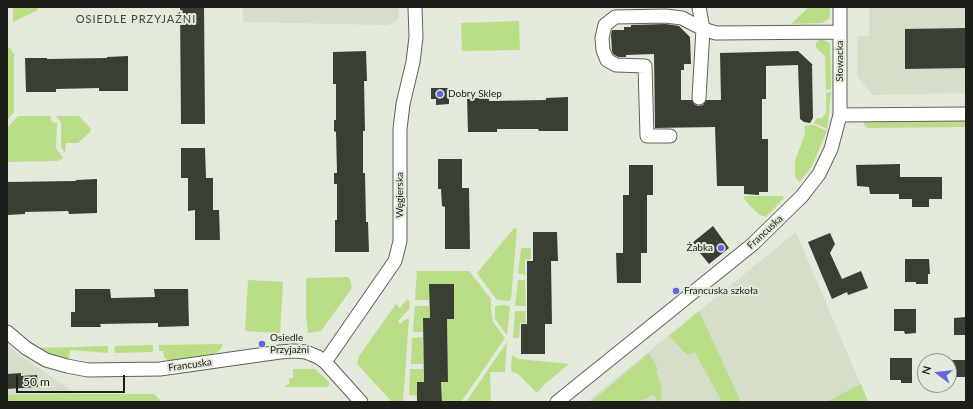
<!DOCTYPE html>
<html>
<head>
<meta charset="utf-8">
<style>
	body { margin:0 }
	#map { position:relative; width:973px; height:409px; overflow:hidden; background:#e3e9db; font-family:Lato,sans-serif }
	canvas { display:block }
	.frame { position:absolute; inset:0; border:8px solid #1b1e19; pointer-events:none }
	.north { position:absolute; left:917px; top:353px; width:40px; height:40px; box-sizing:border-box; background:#e3e9db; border:1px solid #93988d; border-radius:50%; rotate:285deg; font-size:11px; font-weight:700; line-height:16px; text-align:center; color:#1b1e19 }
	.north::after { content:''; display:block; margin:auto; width:14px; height:18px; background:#6267e0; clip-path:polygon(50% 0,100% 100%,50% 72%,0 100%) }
	.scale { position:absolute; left:16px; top:375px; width:109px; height:18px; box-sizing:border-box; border:2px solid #1b1e19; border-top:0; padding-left:5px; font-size:12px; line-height:14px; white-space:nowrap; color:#1b1e19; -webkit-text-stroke:3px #e3e9db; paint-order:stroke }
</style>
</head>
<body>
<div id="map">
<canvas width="973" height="409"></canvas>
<div class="frame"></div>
<div class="north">N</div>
<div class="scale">50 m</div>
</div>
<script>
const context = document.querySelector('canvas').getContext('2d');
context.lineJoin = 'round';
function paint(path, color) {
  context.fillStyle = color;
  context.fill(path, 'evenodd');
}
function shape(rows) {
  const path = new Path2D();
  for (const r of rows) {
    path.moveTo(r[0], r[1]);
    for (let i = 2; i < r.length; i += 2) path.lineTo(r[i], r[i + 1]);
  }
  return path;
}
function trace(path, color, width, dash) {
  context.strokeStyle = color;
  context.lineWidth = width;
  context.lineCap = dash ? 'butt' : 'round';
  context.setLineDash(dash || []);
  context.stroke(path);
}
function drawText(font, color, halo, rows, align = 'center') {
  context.font = font + ' Lato,sans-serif';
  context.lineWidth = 4;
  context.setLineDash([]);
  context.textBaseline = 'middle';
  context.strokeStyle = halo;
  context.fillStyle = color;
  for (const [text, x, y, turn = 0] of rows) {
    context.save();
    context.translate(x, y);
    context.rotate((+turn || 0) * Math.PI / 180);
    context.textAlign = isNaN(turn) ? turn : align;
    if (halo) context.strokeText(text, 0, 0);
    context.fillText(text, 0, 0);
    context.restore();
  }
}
paint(shape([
	[243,7,399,7,399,18,394,23,387,25,243,22],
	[869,7,966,7,966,93,872,95,857,76,857,36,869,36],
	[796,232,868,402,587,402],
	[7,344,21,356,76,394,7,395]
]), '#d4dec9');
paint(shape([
	[13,7,37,7,38,10,13,22],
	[809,7,830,7,830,18,822,23,791,24],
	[519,21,520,50,462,51,461,23],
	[822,39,828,42,830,44,831,89,826,90,825,56,816,48,816,43,819,40],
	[7,48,10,48,14,54,14,112,7,120],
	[831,92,829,113,827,129,814,123,817,118,822,118,826,113,826,93],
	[20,116,50,116,52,122,57,123,56,148,63,158,57,161,7,162,7,128,17,117],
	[56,116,79,116,91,129,90,132,78,143,66,143,65,153,61,147,61,122],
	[966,121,966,127,868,128,865,126,863,122],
	[814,125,827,131,812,166,800,182,795,177,795,160,805,135,804,126],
	[743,196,783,196,784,198,766,217,760,215,750,206,745,200],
	[514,228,517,229,511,300,508,301,497,300,477,273],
	[521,248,531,248,531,259,525,260,525,275,518,273],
	[417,271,469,271,491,299,491,310,493,322,505,338,461,402,442,402,441,382,448,381,447,319,454,319,454,284,429,284,429,300,415,300],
	[347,277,350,279,352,288,321,331,308,333,306,316,306,278],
	[248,280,283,282,280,333,245,331],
	[518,280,525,280,526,306,515,306],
	[407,299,410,302,409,309,398,321,400,324,406,319,409,319,403,402,392,402,357,364,359,356,396,304,400,308],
	[503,305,510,306,507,335,495,319,495,306],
	[415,306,429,306,430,318,423,318,423,332,413,332],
	[516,311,525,311,526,323,520,323,519,338,513,338,515,312],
	[699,311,741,402,722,402,695,352,687,355,669,336],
	[423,337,423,364,411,364,412,338],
	[507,342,505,372,490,372,491,402,466,402],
	[223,344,220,350,214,354,169,361,164,357,163,351,159,351,159,345],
	[153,345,153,352,115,353,114,348,116,346],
	[108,346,108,353,70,350,69,360,53,355,40,348],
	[649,353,658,369,656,370,662,388,661,402,657,402,654,395,637,402,591,402],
	[512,355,518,359,569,364,545,384,537,393,518,374,512,372,511,367],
	[293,369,315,369,329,382,329,385,327,387,286,387,286,385,289,384,289,378,293,378],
	[410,369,423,369,424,382,417,382,417,396,409,395],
	[861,384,868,402,826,402],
	[76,394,154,394,162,402,7,402,7,395]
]), '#badd88');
paint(shape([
	[180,7,204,7,205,124,181,124],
	[666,24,679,26,690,37,691,64,684,64,684,70,681,70,681,100,692,100,694,104,698,106,703,105,706,100,721,100,720,53,798,51,813,65,812,65,813,118,810,123,804,122,800,119,798,65,766,66,766,99,762,99,762,139,768,139,768,192,759,192,759,195,744,194,744,186,717,186,715,127,655,128,654,54,626,55,626,57,618,57,613,54,612,51,611,35,612,30,624,30,624,27,631,27,631,25],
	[966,28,966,68,905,69,905,29],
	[366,51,367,81,364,81,365,131,363,131,363,173,365,173,366,222,368,222,369,252,335,252,335,220,337,220,337,184,334,184,334,173,337,173,336,132,334,131,334,120,336,120,336,84,333,84,333,52],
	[128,56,128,91,99,91,99,88,56,89,56,92,26,92,25,58,47,58,47,59,107,58,107,57],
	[431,88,449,88,449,104,436,105,436,99,431,99],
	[568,97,568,131,539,131,538,129,497,129,497,132,468,132,467,98,489,98,489,101,546,100,546,98],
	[181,148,205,148,206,178,213,178,213,210,219,210,220,240,195,240,195,210,188,211,188,178,181,178],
	[438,159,462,159,462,188,469,188,470,249,445,249,445,207,442,206,441,189,438,189],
	[900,164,900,177,942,177,942,199,929,199,929,207,912,207,912,199,899,199,899,194,870,194,869,187,857,186,856,165],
	[629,165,653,165,653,195,647,195,647,253,641,253,641,283,617,283,616,253,623,253,623,195,629,195],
	[97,179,97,213,69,214,68,211,25,212,25,214,7,215,7,182,76,181,76,180],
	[713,226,729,248,709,264,692,243],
	[533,232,557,232,558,261,551,261,552,324,545,324,545,354,521,354,521,324,527,324,527,261,533,261],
	[830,233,835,244,830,253,842,279,861,271,868,288,848,295,847,292,832,299,808,242],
	[905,259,929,259,930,274,928,274,928,284,916,284,916,282,905,282],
	[429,284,454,284,454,319,447,319,448,382,441,382,442,402,417,402,417,382,424,382,423,318,430,318],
	[75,289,110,289,111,298,155,297,154,289,188,289,189,326,158,327,158,323,100,324,101,327,71,327,71,312,75,312],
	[894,309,916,309,916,333,905,334,904,331,894,331],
	[966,317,966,335,954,335,954,318],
	[890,358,912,358,912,383,901,383,901,380,890,380],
	[949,360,966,360,966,377,949,377],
	[21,373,21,376,37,375,38,387,7,389,7,374]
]), '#3a3f34');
const street = shape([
	[699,7,703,29,699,98],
	[840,115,966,114],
	[670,136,647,136,645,66,616,65,607,60,603,50,602,38,605,25,615,17,665,16,682,18,703,29,716,33,840,32],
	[7,332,26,348,46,360,67,366,88,370,160,369,280,352,294,351,306,352,318,357,325,362,361,402],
	[325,362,395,261,400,241,400,129,403,104,413,62,416,37,415,7],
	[557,402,753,244,802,196,819,174,831,149,840,115,840,7]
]);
trace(street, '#5d6357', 15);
trace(street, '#fff', 13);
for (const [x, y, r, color] of [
	[440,94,4,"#6267e0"],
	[721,248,4,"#6267e0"],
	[676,291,4,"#6267e0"],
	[262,344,4,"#6267e0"]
]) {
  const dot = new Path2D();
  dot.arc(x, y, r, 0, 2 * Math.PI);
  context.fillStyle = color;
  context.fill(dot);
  trace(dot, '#e3e9db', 1.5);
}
drawText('10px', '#1b1e19', '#e3e9db', [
	["Słowacka",840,61,-90],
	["Węgierska",400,195,-90],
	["Francuska",765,232,-43],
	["Francuska",190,365,-8]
]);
drawText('10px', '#1b1e19', '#e3e9db', [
	["Dobry Sklep",448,94],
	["Żabka",713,248,"right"],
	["Francuska szkoła",684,291],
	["Osiedle",270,338],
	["Przyjaźni",270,350]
], 'left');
context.letterSpacing = '1px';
drawText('11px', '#42473c', '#e3e9db', [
	["OSIEDLE PRZYJAŹNI",136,19]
]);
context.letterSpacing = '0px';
</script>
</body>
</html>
